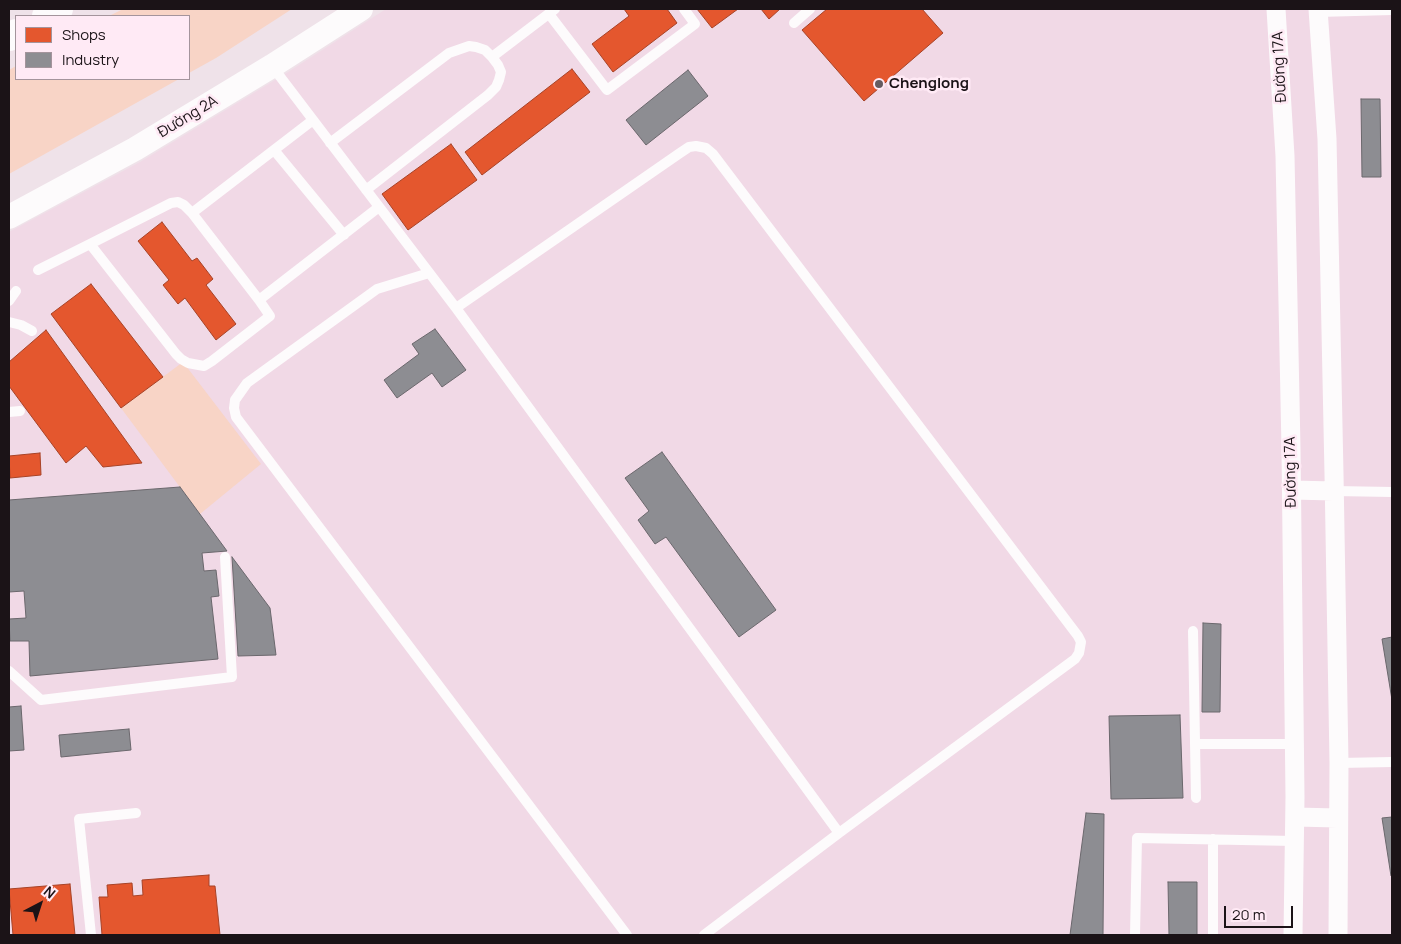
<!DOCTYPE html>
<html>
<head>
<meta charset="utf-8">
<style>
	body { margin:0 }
	#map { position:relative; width:1401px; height:944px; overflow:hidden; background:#efe2e9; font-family:Manrope,sans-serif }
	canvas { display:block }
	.frame { position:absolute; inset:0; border:10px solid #1b1317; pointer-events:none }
	.legend { position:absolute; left:15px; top:15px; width:175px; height:65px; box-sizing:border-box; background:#ffeaf5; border:1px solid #a4949c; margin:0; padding:6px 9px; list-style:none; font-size:15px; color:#1b1317 }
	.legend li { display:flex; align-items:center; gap:10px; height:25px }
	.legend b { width:25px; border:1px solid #a4949c }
	.north { position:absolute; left:15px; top:879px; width:50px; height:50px; -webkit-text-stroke:4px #ffeaf5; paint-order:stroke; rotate:40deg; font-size:14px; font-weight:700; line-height:20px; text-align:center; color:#1b1317 }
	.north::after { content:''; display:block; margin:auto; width:18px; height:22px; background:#1b1317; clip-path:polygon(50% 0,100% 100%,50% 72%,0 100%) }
	.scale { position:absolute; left:1224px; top:906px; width:69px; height:22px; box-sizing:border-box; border:2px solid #1b1317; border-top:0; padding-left:6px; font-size:15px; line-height:18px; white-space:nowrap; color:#1b1317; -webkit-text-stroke:4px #ffeaf5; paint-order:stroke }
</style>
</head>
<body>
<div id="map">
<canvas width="1401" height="944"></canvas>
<div class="frame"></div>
<ul class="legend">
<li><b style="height:14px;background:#e4572e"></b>Shops</li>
<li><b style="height:14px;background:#8d8d92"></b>Industry</li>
</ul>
<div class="north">N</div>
<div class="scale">20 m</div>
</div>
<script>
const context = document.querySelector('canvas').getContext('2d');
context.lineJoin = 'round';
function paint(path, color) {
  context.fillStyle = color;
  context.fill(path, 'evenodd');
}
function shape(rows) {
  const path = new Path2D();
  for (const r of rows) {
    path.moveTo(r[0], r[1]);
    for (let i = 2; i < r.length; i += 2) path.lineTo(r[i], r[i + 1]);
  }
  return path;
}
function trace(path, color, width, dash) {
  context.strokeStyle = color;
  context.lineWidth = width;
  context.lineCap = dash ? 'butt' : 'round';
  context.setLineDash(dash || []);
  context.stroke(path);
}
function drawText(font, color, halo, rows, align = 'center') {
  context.font = font + ' Manrope,sans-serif';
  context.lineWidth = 5;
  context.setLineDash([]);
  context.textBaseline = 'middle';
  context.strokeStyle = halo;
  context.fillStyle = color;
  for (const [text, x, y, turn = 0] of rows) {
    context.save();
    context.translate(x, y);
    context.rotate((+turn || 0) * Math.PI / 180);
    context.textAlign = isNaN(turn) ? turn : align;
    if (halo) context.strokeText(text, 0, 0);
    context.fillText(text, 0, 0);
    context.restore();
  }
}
paint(shape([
	[386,9,1392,9,1392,935,9,935,9,232,140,162,285,74]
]), '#f1d9e6');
paint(shape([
	[123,9,292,9,216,58,189,73,189,16,109,16],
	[16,66,16,79,179,79,9,174,9,70],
	[183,362,261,464,200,514,121,408]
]), '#f8d4c6');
const shops = shape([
	[624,9,667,9,677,23,613,72,592,44,629,16,624,9],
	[697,9,738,9,712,28,697,9],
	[761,9,780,9,769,19,761,9],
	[827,9,922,9,943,33,864,101,802,30,827,9],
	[572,69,590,92,482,175,465,152,572,69],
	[451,144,477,180,408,230,382,194,451,144],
	[162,222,192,261,197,258,213,279,206,285,236,324,216,340,185,298,178,304,163,285,169,280,138,241,162,222],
	[91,284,163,377,121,408,51,314,91,284],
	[46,330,142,463,103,467,86,446,66,463,9,386,9,362,46,330],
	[40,453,41,475,10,478,9,456,40,453],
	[209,875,209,886,215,886,220,935,102,935,99,897,108,897,107,885,132,883,133,896,143,895,142,880,209,875],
	[70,884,75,935,13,935,9,889,70,884]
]);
paint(shops, '#e4572e');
trace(shops, '#a84327', 1);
const industry = shape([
	[688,70,708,96,646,145,626,120,688,70],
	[1361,99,1380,99,1381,177,1362,177,1361,99],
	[435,329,466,370,442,387,432,373,397,398,384,380,419,354,412,344,435,329],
	[662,452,776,610,739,637,666,537,655,544,638,520,649,511,625,478,662,452],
	[180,487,227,551,202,553,204,571,216,570,219,596,211,597,218,659,30,676,29,641,10,641,9,619,26,618,24,591,9,592,9,500,180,487],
	[232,557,270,608,276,655,238,656,232,557],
	[1203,623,1221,624,1220,712,1202,712,1203,623],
	[1392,637,1392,700,1382,639,1392,637],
	[21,706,24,750,9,751,9,707,21,706],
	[1180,715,1183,798,1111,799,1109,716,1180,715],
	[129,729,131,750,61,757,59,735,129,729],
	[1086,813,1104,814,1103,935,1070,935,1086,813],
	[1392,817,1392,876,1391,876,1382,818,1392,817],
	[1168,882,1197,882,1197,935,1169,935,1168,882]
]);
paint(industry, '#8d8d92');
trace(industry, '#6b686d', 1);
trace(shape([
	[1318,12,1392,10],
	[549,14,607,90,695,24,684,9],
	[794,23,810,9],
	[492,57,555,9],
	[272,66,456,308,839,833,1075,659,1079,653,1081,642,1078,636,713,154,706,148,696,146,689,147,680,153,456,308],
	[313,120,192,213,259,300,379,207],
	[330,143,449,53,469,46,476,47,485,50,492,57,498,65,501,72,499,80,496,87,488,95,366,190],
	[274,150,344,235],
	[192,213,184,205,178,202,171,203,90,244,176,354,181,359,188,363,204,366,212,361,270,316,259,300],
	[38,270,90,244],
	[429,273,377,289,247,383,235,400,234,408,236,417,627,935],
	[9,301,16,291],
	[9,322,21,325,32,331],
	[9,412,20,411],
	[1334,491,1392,492],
	[1193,631,1196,798],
	[9,671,41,700,232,677,225,557],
	[1195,744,1294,744],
	[1339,763,1392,762],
	[1213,839,1213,935],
	[91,935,79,819,136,813],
	[704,935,839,833],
	[1135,935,1137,838,1294,841]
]), '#fdfbfc', 10);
trace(shape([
	[1276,9,1285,156,1291,449,1295,797,1293,935],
	[1318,9,1327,139,1334,474,1339,763,1338,935],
	[1292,490,1334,491],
	[1295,817,1338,818]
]), '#fdfbfc', 19);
trace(shape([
	[9,217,135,149,272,66,361,9]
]), '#fdfbfc', 24);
trace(shape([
	[46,16,59,9],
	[9,37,16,33]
]), '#fdfbfc', 28);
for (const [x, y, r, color] of [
	[879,84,5,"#655b60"]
]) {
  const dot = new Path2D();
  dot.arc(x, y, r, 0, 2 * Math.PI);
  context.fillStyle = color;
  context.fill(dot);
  trace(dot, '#ffeaf5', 2);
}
drawText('15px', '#1b1317', '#ffeaf5', [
	["Đường 17A",1280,67,-93],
	["Đường 2A",188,117,-31],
	["Đường 17A",1291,472,-91]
]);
drawText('bold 15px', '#1b1317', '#ffeaf5', [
	["Chenglong",889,84]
], 'left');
</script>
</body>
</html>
